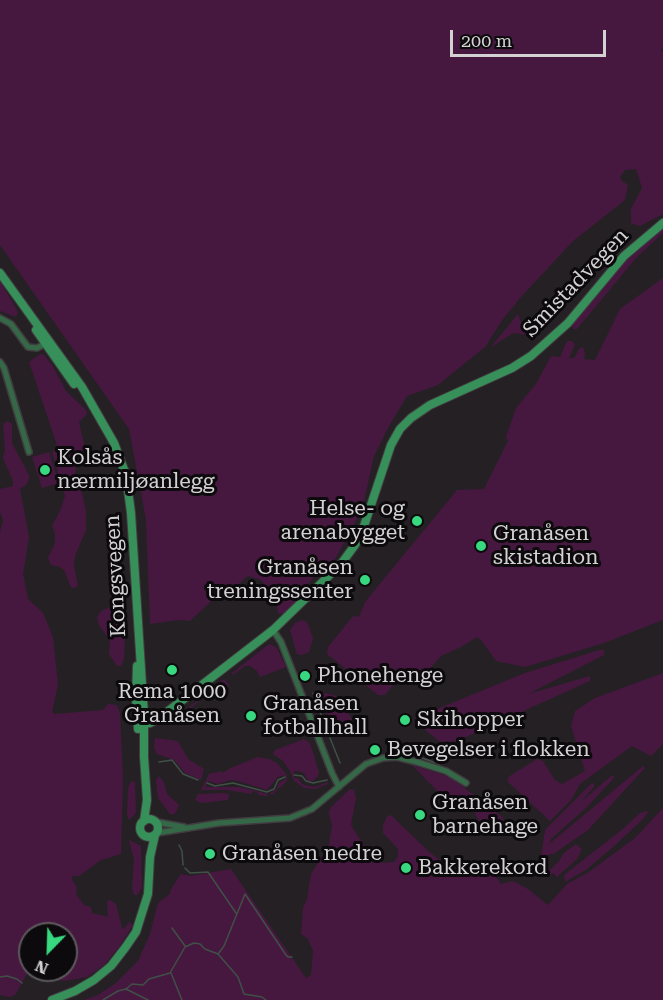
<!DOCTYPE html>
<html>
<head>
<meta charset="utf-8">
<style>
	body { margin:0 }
	#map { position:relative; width:663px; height:1000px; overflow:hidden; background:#252024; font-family:"Roboto Serif",serif }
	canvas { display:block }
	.north { position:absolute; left:18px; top:922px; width:60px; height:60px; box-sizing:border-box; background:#0c0a0c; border:2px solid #5c5a5c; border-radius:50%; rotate:203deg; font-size:16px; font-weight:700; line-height:24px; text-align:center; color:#d4d1d3 }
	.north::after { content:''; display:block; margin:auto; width:21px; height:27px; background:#37d880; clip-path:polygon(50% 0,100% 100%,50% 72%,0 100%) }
	.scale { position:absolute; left:450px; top:30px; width:156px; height:27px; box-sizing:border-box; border:3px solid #d4d1d3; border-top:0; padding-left:8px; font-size:18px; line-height:21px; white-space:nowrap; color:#d4d1d3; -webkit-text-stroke:4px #0c0a0c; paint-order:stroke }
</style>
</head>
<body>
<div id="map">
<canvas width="663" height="1000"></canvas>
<div class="north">N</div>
<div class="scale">200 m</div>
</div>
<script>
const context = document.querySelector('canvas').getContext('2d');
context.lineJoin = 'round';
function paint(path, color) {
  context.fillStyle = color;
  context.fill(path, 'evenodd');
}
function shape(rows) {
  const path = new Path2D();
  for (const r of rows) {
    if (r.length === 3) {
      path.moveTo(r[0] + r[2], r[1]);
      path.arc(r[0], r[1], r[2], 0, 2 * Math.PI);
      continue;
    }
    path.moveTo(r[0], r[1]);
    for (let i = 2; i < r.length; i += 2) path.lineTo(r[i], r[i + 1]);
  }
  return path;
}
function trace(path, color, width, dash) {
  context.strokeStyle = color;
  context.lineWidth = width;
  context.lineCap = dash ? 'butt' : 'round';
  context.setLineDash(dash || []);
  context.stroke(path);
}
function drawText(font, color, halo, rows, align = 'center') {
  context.font = font + ' "Roboto Serif",serif';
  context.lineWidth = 6;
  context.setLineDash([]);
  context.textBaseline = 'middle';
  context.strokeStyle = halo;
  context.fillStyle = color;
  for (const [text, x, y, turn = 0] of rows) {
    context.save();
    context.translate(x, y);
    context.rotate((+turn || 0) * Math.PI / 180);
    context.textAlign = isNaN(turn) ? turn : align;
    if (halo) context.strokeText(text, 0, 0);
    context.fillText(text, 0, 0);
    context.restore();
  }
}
paint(shape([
	[0,0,663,0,663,48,661,50,663,53,663,214,640,226,631,223,631,209,642,188,636,169,625,170,620,177,622,181,628,185,625,200,573,241,520,298,503,319,485,347,438,385,407,396,389,426,374,456,363,506,348,536,335,559,314,576,295,603,283,614,278,613,276,600,261,580,248,576,234,588,225,588,190,621,179,620,150,624,146,520,129,429,0,245],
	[661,229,663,230,663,233,636,258,577,329,573,329,572,325,574,321,628,257],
	[663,278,663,620,604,643,525,667,496,661,482,641,477,637,461,647,441,656,421,679,407,668,385,695,378,695,327,654,328,647,353,616,359,617,365,602,457,490,484,489,508,441,506,437,516,408,536,384,551,356,560,357,566,343,568,341,572,341,575,345,569,358,574,358,579,349,583,347,585,353,584,359,595,360,620,309],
	[0,281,18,312,16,317,0,311],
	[518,314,523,328,528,335,513,333,490,348],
	[40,354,44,355,52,365,66,391,86,410,87,414,79,422,85,448,76,459,75,484,79,486,82,492,86,512,86,530,75,556,74,566,78,586,74,588,71,587,64,570,60,567,51,565,48,558,55,543,55,533,52,526,60,511,65,496,52,452,58,448,29,362],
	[7,421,12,424,12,443,30,477,26,485,20,489,29,537,23,574,28,599,43,613,53,637,58,685,52,712,55,714,103,710,108,704,117,705,120,713,123,777,121,854,101,860,79,876,72,876,72,879,77,888,76,894,84,905,91,907,92,913,108,917,107,902,110,900,116,904,122,928,124,929,129,922,133,925,119,947,104,965,87,977,64,981,36,973,27,973,16,994,10,997,0,995,0,532,3,520,0,512,0,489,13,486,13,481,3,458,5,450,3,424],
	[30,934,66,934,66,970,30,970],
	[49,452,59,483,42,488,32,457],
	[108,608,119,612,119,630,125,637,124,659,121,666,117,666,109,654,110,641,99,625,97,617,101,611],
	[302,620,307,622,313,638,309,652,302,655,297,654,290,630,295,623],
	[269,644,276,647,286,667,260,677,256,670,250,666,245,666,233,675,232,673],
	[599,650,604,650,604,655,528,694,590,676,590,681,457,741,440,742,417,723,415,718,525,673],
	[663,673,663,744,651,756,632,746,580,784,571,800,550,821,508,782,508,777,537,759,543,761,555,780,562,784,585,771,571,726,575,711,595,698],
	[224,679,229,685,228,687,204,698,195,704,186,714,185,723,177,717],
	[320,692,337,696,352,719,351,722,347,725,348,731,345,733,334,725,330,720,330,716,322,710,317,697],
	[155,738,178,741,188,759,204,769,201,780,185,773,174,760,157,754,154,748],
	[304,739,310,743,319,772,318,776,313,781,308,781,304,773,298,771,294,771,294,779,298,778,302,784,308,786,315,787,328,782,328,784,315,789,304,788,294,781,290,771,283,761,273,754,275,750],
	[258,757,269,759,277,763,287,775,287,781,272,795,270,793,277,789,279,783,286,779,285,775,278,777,267,790,238,781,230,780,218,784,208,781,206,784,206,787,240,787,268,794,268,796,258,795,258,793,252,791,252,794,227,790,201,790,209,774,221,771,222,773,228,770,228,769],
	[412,765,444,775,457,782,502,817,505,823,503,831,497,835,485,831,472,808,442,796],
	[643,766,645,768,643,770,588,830,555,853,541,857,545,830,591,784,594,783,594,787,581,802,611,776,614,776,613,779,587,807,551,839,549,844],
	[159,776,164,782,167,794,179,805,175,814,170,814,158,798,156,780],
	[131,781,135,782,136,813,129,820,127,815,128,788],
	[350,789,354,790,356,798,351,825,361,841,377,860,383,863,394,862,398,856,398,849,383,833,383,825,387,817,391,815,429,852,444,863,468,876,482,876,494,874,501,884,513,881,528,889,548,905,567,884,589,872,635,838,663,808,663,1000,84,1000,98,995,116,983,138,961,150,934,158,903,170,894,171,889,181,874,190,876,231,869,306,978,311,975,313,951,308,939,301,934,303,908,307,899,311,874,329,845,332,825,329,813,331,807],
	[223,793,229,794,228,800,202,803,195,800,198,794],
	[646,811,648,812,644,818,613,847,586,870,565,882,564,875,624,828,640,813],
	[129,840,141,846,142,888,137,895,134,895,132,887,134,860],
	[576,844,582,849,577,859,557,877,553,873,547,877,546,874,559,861,564,853]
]), '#461840');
trace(shape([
	[313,693,326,728],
	[330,738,340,763],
	[422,758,439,764],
	[159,762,172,760,183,774,198,780],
	[294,775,302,776,306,781,313,783,327,780],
	[207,783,215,786,233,783,267,792,274,789,278,780,285,777],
	[179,845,182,851,183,865],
	[185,868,190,873,208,872,236,913],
	[172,928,185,946],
	[218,954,224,946,245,894,286,955,288,957,292,957],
	[171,973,182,1000],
	[0,977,7,976,17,979,22,983],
	[126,989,132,984,143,985,149,979,170,973,185,947,194,943,200,944,205,949,218,954,238,977,244,994,262,997,266,1000],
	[103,1000,118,991,126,989,148,1000]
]), '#405046', 1.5);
const street = shape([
	[0,318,11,324,28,347,37,348,49,342],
	[0,362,4,368,29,452],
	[273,630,281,642,332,773,339,787],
	[157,822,184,827],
	[157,833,219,823,290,818,312,809,366,764,383,758,397,757,417,762,446,771,466,783]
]);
const secondary = shape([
	[0,273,82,387,114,443,126,475,131,513,144,715,144,757,147,800,144,821],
	[36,330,74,384],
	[137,666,136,697,138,729],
	[138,725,150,723,158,719,273,630,341,564,355,545,363,529,391,445,400,429,411,418,430,405,512,368,531,356,568,323,624,256,663,223],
	[149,828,9],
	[52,1000,75,991,94,980,111,966,125,948,136,932,148,894,150,857,155,835]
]);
trace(street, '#413c40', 8);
trace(secondary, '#413c40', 10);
trace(street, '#346847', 5);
trace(secondary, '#378f5a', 8);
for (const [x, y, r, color] of [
	[45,470,6,"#37d880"],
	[417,521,6,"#37d880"],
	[481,546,6,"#37d880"],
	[365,580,6,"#37d880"],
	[172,670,6,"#37d880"],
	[305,676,6,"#37d880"],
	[251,716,6,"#37d880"],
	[405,720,6,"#37d880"],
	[375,750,6,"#37d880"],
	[420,815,6,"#37d880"],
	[210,854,6,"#37d880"],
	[406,868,6,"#37d880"]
]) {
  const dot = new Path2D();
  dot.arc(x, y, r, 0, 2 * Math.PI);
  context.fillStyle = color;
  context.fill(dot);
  trace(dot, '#0c0a0c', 2);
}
drawText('21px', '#d4d1d3', '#0c0a0c', [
	["Smistadvegen",576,283,-46],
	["Kongsvegen",116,576,-93]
]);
drawText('21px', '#d4d1d3', '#0c0a0c', [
	["Kolsås",57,458],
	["nærmiljøanlegg",57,482],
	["Helse- og",405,509,"right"],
	["arenabygget",405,533,"right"],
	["Granåsen",493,534],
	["skistadion",493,558],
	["Granåsen",353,568,"right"],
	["treningssenter",353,592,"right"],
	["Phonehenge",317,676],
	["Rema 1000",172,692,"center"],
	["Granåsen",172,716,"center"],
	["Granåsen",263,704],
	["fotballhall",263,728],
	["Skihopper",417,720],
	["Bevegelser i flokken",387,750],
	["Granåsen",432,803],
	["barnehage",432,827],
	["Granåsen nedre",222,854],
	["Bakkerekord",418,868]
], 'left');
</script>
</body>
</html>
